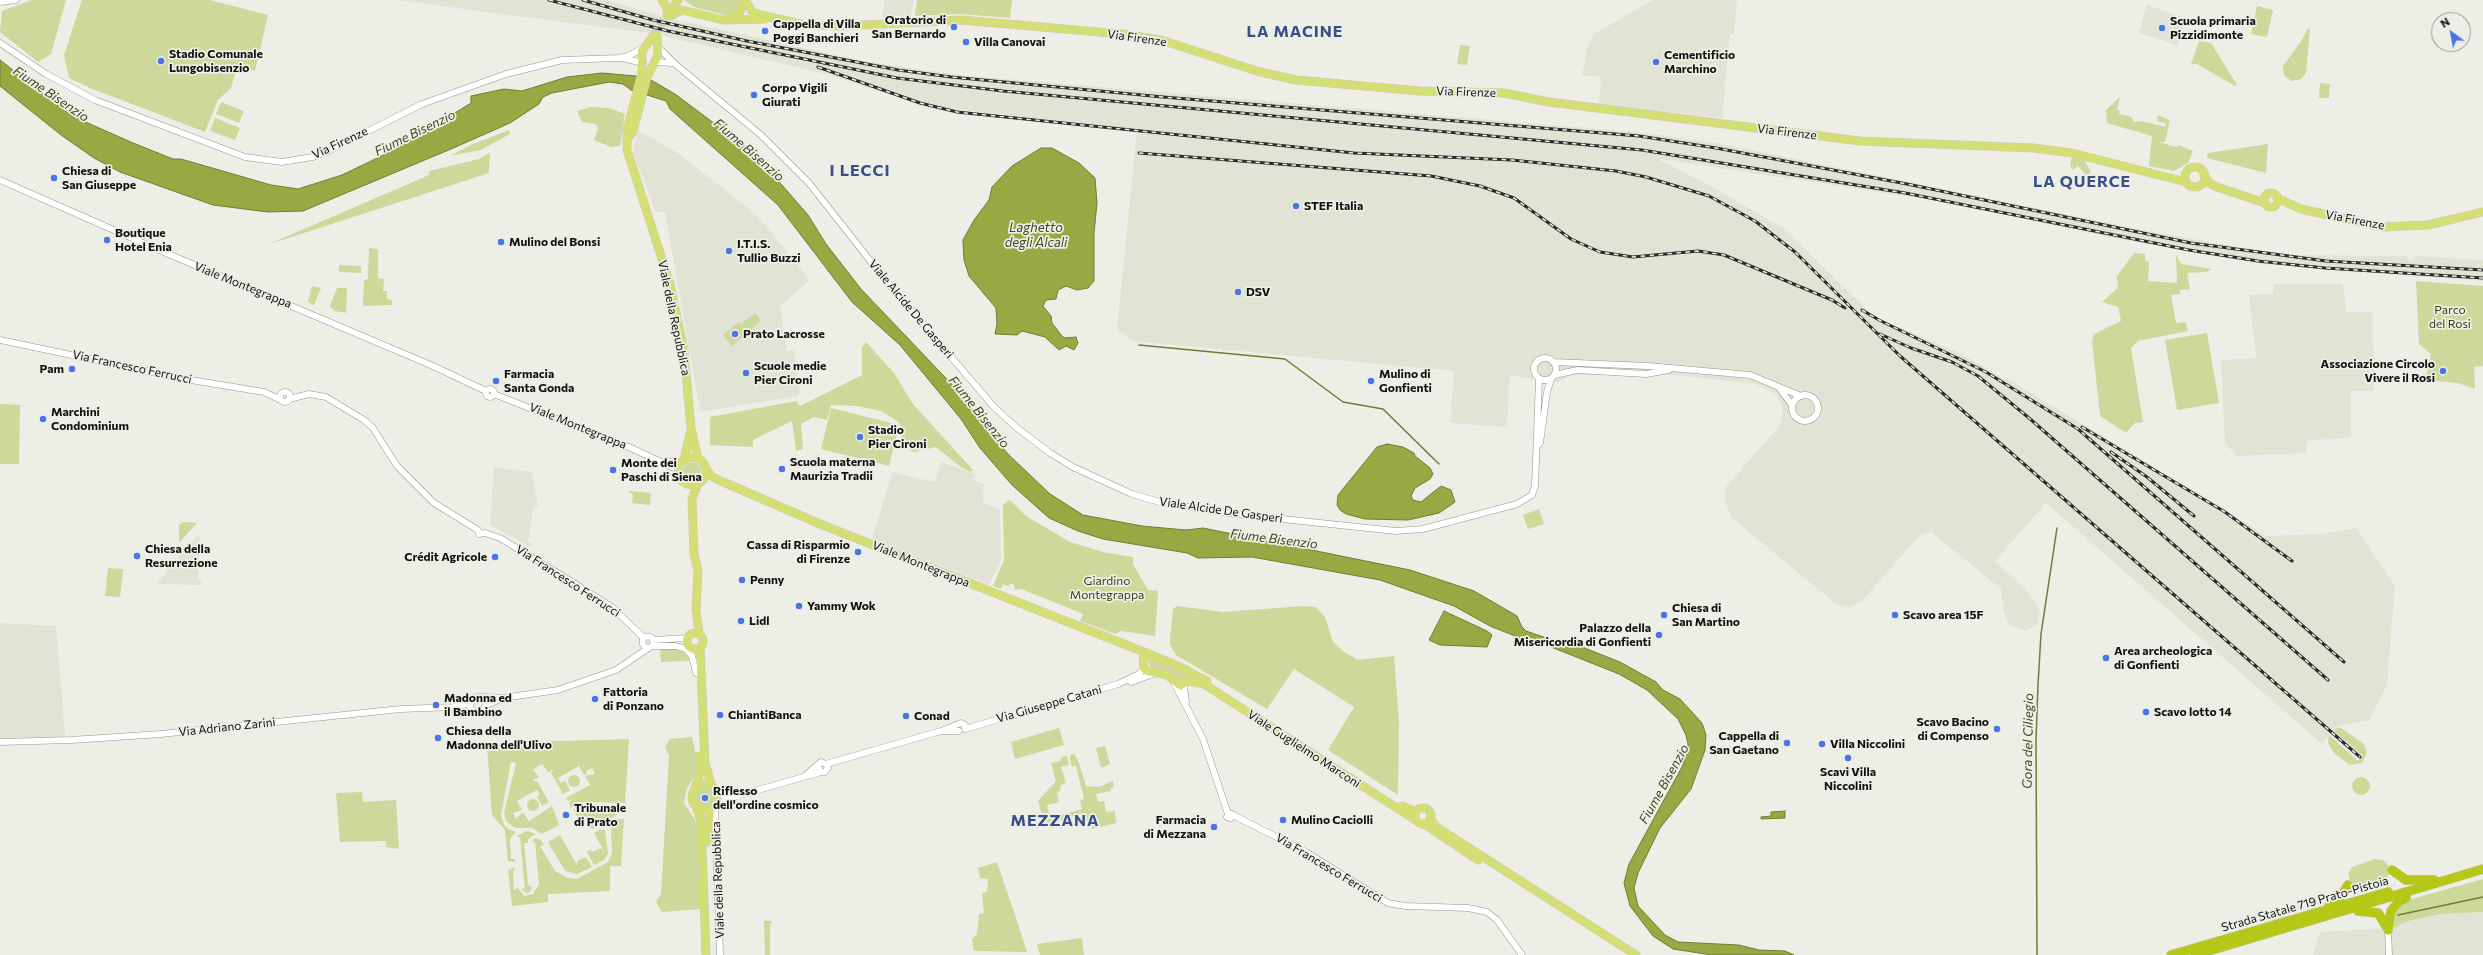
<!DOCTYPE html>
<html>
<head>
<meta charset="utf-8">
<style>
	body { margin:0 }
	#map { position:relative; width:2483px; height:955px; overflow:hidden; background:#edefe7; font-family:Commissioner,sans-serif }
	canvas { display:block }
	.north { position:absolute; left:2431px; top:12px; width:40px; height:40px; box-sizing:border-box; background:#edefe7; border:1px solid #959791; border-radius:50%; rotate:328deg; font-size:11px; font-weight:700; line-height:16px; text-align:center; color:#11120f }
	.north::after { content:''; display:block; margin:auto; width:14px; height:18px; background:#4c74e7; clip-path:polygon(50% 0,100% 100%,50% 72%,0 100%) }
</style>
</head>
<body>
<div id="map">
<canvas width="2483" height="955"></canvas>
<div class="north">N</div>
</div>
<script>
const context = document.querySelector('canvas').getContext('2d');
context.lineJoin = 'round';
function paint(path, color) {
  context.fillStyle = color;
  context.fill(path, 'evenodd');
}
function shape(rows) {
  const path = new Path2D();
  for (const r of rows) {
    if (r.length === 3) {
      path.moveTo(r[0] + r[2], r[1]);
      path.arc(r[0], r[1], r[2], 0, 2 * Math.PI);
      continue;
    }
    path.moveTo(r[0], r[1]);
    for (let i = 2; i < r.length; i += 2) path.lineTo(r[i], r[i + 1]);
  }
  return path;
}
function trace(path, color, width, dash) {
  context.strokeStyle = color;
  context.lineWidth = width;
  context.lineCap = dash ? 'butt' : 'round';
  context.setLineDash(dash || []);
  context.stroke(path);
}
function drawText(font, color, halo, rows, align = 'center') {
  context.font = font + ' Commissioner,sans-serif';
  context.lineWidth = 3.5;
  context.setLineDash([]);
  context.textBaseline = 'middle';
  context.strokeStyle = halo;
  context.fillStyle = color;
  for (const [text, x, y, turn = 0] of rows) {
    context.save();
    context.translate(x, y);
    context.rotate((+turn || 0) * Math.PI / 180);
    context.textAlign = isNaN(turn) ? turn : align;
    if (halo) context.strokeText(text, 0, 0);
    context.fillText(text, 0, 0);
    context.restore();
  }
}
paint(shape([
	[395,0,606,0,672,19,863,61,959,75,1646,133,1722,144,2158,233,2285,255,2407,256,2409,261,2413,261,2414,256,2483,260,2483,281,2262,264,2113,238,1960,204,1658,159,1707,184,1783,228,1875,317,1960,353,2004,379,2008,379,2267,536,2324,534,2356,528,2395,586,2387,685,2369,720,2338,726,2322,744,2046,503,1995,561,2027,591,2040,609,2037,625,2025,631,2009,625,2004,612,2001,589,1931,532,1920,535,1861,602,1851,607,1836,604,1731,517,1725,501,1725,488,1780,425,1783,408,1776,394,1756,384,1677,375,1571,375,1558,383,1510,375,1507,427,1450,423,1454,371,1132,341,1117,329,1137,129,924,106,830,75,655,34],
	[885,0,914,0,911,15,882,17],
	[1653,0,1737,0,1734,34,1730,34,1722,118,1599,104,1601,77,1582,75,1587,49,1594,34],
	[2147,5,2186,18,2178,45,2139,33],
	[637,130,675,151,747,207,763,222,810,280,780,306,787,351,794,350,800,391,798,396,700,412,665,212,655,211,633,153],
	[2274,284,2343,284,2346,312,2373,312,2374,391,2351,391,2351,437,2307,441,2306,453,2237,456,2225,443,2221,360,2256,358,2249,295,2273,294],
	[941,462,975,474,973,480,984,484,983,503,1000,509,1001,560,989,585,872,539,892,472,934,482],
	[494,467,532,472,538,506,533,508,528,542,533,544,531,547,490,525],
	[197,536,200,537,198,580,201,580,201,585,156,584],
	[0,623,56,626,66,744,0,744],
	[2483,912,2483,955,2313,955,2320,932,2395,928,2404,922,2441,914]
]), '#e1e4d4');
paint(shape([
	[32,0,66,0,51,54,38,62,0,32,2,11],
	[82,0,210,0,268,15,255,71,237,68,231,88,218,100,205,132,90,88,69,78,64,55],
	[684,0,741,0,738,9,730,15,725,15,694,7],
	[917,0,1012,0,1010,18,960,14,915,16],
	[2257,6,2273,10,2267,37,2251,34],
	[2308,28,2310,29,2306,73,2301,79,2292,81,2284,76,2283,66,2302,40],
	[2199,41,2211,43,2237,85,2235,86,2197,64,2191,64],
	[1460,45,1470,46,1467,65,1457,64],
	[2320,83,2330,84,2329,98,2319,98],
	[2120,97,2117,110,2120,110,2119,114,2131,117,2134,122,2142,121,2165,127,2166,123,2159,122,2157,118,2158,115,2170,120,2165,142,2158,142,2177,147,2178,145,2193,151,2188,163,2174,171,2149,166,2152,136,2107,123,2106,110],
	[221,102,244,111,239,123,216,114],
	[590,107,609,108,625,114,620,146,611,147,594,140,598,129,596,124,582,122,577,111],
	[215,118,240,128,235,140,210,131],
	[509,130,510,134,481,150,450,156,473,144],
	[2268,144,2266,173,2207,158,2208,153],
	[490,153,489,173,267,245,429,175,429,171,479,159],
	[2072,156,2084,160,2091,172,2086,175,2078,166,2073,170,2070,166],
	[369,248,378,249,378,278,384,279,383,291,387,291,387,299,392,300,392,305,363,306,364,280,368,279],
	[2134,253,2145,254,2145,261,2149,262,2148,281,2177,283,2176,255,2181,264,2212,269,2206,272,2187,273,2190,289,2180,290,2180,294,2171,295,2176,323,2186,322,2188,331,2138,341,2131,348,2143,422,2135,423,2126,433,2100,416,2092,341,2094,334,2121,321,2118,307,2102,302,2118,288,2117,276],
	[339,265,361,266,361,273,339,272],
	[2416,281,2483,286,2483,366,2474,367,2475,389,2458,383,2425,380,2431,354,2419,344],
	[312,286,321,288,314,305,308,302],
	[337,288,347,288,346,313,335,311,330,306],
	[755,313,761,321,748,332,741,324],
	[739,322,748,333,732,346,723,335],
	[2207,333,2219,403,2177,410,2165,340],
	[866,342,894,373,912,403,973,470,971,472,962,468,936,447,914,452,910,451,911,446,901,442,903,428,897,421,881,411,857,406,831,405,827,420,814,417,801,424,803,449,796,451,792,421,753,440,753,447,710,445,710,417,796,401,800,406,862,375,862,347],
	[0,404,20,405,19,464,0,464],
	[831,408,899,425,889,466,821,449],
	[692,471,9],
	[630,491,651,493,650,505,632,503,633,494,629,493],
	[1010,500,1026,516,1070,542,1103,552,1133,557,1133,564,1148,590,1158,591,1155,636,1121,631,1115,634,1080,621,1083,614,1081,613,1021,589,1015,590,1013,583,1007,586,1003,584,1001,589,993,586,1004,560,1003,504],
	[1539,509,1544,524,1528,529,1523,515],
	[183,522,197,523,179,543,179,525],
	[108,568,123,569,120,597,105,596],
	[1177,606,1223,612,1303,606,1316,607,1325,617,1333,642,1344,652,1358,660,1394,656,1399,723,1398,795,1328,750,1354,707,1294,669,1267,709,1176,655,1170,645,1170,638,1173,609],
	[660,649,675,649,684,652,690,659,688,661,661,662],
	[1153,658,1167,666,1183,672,1186,674,1185,678,1181,680,1170,672,1150,666,1148,660],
	[1059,728,1064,745,1015,759,1011,742],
	[2337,728,2341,728,2364,744,2367,753,2362,763,2350,765,2334,753,2328,743,2329,735,2358,761,2363,756,2334,731],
	[692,737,696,755,695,776,687,788,684,803,697,823,700,909,662,912,656,902,661,894,669,756,665,747,670,739],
	[629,739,625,803,584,802,571,808,569,803,572,799,568,801,566,798,590,785,585,776,595,774,592,768,586,771,587,774,584,775,579,766,558,778,561,783,565,781,570,790,563,794,551,773,554,769,548,772,542,764,535,768,533,770,539,777,532,781,537,781,549,802,542,806,537,797,540,794,537,790,517,801,522,810,513,813,516,819,523,812,529,821,552,806,554,810,550,812,554,811,559,825,542,834,532,828,515,828,506,821,504,813,516,763,511,762,501,815,504,825,508,829,516,832,510,839,511,859,515,859,515,862,508,861,505,830,492,815,487,746,495,743],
	[1105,746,1110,764,1103,767,1101,767,1096,748],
	[1074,754,1078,760,1086,786,1099,787,1113,781,1114,787,1111,788,1111,791,1096,794,1098,802,1104,801,1106,812,1115,811,1116,823,1092,829,1091,819,1085,820,1083,813,1045,825,1038,801,1056,781,1051,763,1061,761,1061,757,1067,756,1069,765,1061,767,1066,783,1061,785,1060,791,1057,793,1059,802,1047,805,1050,818,1082,809,1080,800,1084,799,1076,766,1072,767,1070,759,1070,755],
	[574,781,6],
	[2361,786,9],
	[705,797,9],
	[362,792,363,802,396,800,399,849,386,847,386,841,340,842,336,793],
	[533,805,6],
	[583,808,612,810,612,814,618,814,592,829,585,816,579,819,576,815,574,810],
	[618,819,624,819,621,866,610,866,610,891,548,894,548,902,512,906,508,870,515,867,513,872,514,890,518,888,524,896,533,894,539,884,535,842,532,843,535,838,541,840,544,845,540,846,555,871,568,878,577,879,608,862,612,853,611,826],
	[601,829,605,830,608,854,604,860,594,865,587,852,591,850,592,852,601,848,604,851,594,833],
	[527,831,536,834,528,839,528,843,524,843,528,885,532,887,530,892,526,893,521,888,525,889,520,838,517,836],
	[560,835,577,865,577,861,586,857,592,867,577,874,565,871,548,842],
	[2375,859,2383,860,2388,865,2389,873,2387,878,2361,887,2351,884,2348,874,2352,867],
	[997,862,1017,921,1027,952,974,951,972,939,977,934,979,914,984,913,982,893,987,892,988,879,980,878,978,868],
	[2483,879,2483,912,2441,914,2404,922,2395,928,2392,926,2392,917,2401,902],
	[764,921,772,921,770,925,770,955,765,955],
	[1082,938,1084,955,1040,955,1037,944]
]), '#cdd89b');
const water = shape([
	[0,60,72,116,133,143,173,159,181,159,271,185,298,189,342,175,396,149,471,103,471,96,504,89,522,91,567,77,602,73,636,76,651,80,675,94,743,145,762,162,808,215,826,244,861,289,961,394,992,436,1009,455,1050,494,1083,515,1142,526,1186,530,1203,528,1410,570,1474,591,1517,616,1522,627,1526,631,1561,643,1577,645,1620,662,1656,682,1663,690,1680,699,1702,723,1706,735,1705,750,1691,789,1660,828,1638,873,1634,888,1638,906,1665,935,1678,942,1739,945,1759,950,1785,951,1794,955,1712,955,1673,949,1653,936,1630,906,1624,883,1629,864,1683,765,1688,744,1686,735,1678,719,1647,690,1619,674,1541,643,1525,640,1490,626,1454,606,1380,580,1252,557,1198,558,1187,553,1103,539,1078,531,1049,518,1012,485,980,448,961,419,900,345,852,302,778,205,670,109,666,101,631,90,623,84,609,82,552,93,543,97,539,104,510,123,451,149,303,211,268,212,213,205,120,172,94,158,61,135,0,86,0,60],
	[1041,148,1052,148,1079,163,1095,178,1097,203,1094,233,1094,281,1088,288,1077,290,1066,286,1058,290,1056,299,1046,300,1043,306,1051,316,1052,323,1062,336,1065,338,1076,337,1078,343,1074,350,1066,346,1059,350,1045,337,1022,331,1017,335,995,334,997,324,996,308,969,276,964,260,963,240,974,220,989,200,992,187,1012,166,1041,148],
	[1387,444,1403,447,1414,453,1415,456,1430,468,1433,474,1430,479,1415,488,1411,496,1413,500,1421,502,1441,486,1451,490,1455,502,1439,513,1408,520,1365,519,1346,514,1340,510,1337,505,1338,495,1377,447,1387,444],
	[1444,611,1487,631,1492,635,1487,647,1440,645,1429,640,1444,611],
	[1785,811,1785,818,1761,819,1761,817,1771,816,1771,812,1785,811]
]);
paint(water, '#9aa843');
trace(water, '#717b33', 1);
trace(shape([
	[1139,345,1285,359,1343,402,1383,409,1439,464],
	[2398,915,2483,897],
	[2037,955,2036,740,2038,685,2041,634,2057,528]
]), '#717b33', 1.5);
trace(shape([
	[653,36,667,15]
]), '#cccec7', 8, [8, 4]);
const minor = shape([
	[0,2,16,0],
	[0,43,46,74,95,100,245,157,282,162,313,157,329,151,422,104,506,74,562,60,619,58,628,56,643,48],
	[658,47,675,64,761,135,809,183,887,282,994,407,1017,428,1050,453,1073,467,1132,494,1163,503,1235,514,1396,531,1423,529,1517,504,1532,495,1535,486,1539,379],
	[622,58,643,63],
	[655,62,673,63],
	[0,180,159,250,433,366,486,391],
	[0,340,185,379,264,392,281,400],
	[1545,369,11],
	[1553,362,1648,366,1750,375,1801,396],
	[1555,375,1577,370,1646,374,1669,370],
	[1779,388,1792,405],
	[490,393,4],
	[285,397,5],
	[494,394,631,448,678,470],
	[1805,408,13],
	[289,399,309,394,326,397,364,420,373,428,397,466,434,503,478,530,479,534,485,533,500,538,574,583,613,608,644,638],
	[1537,446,1540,443,1547,392,1551,379],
	[666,461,681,463],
	[648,642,5.5],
	[653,640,688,638],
	[653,646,676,646,686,649,692,656,696,673],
	[1173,681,1203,739,1228,814],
	[1131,682,1156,673],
	[1184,685,1186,702],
	[478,705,8],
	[483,697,503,698,558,690,616,670,650,647],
	[485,706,502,698],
	[965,729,1118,684,1139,674,1144,668],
	[943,731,959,731],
	[0,742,71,740,161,734,401,709,454,707,471,703],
	[826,764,941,731,961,723,965,725,965,729],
	[807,774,821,762,826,764,828,768,825,772,821,772,818,766],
	[717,793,735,795],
	[716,802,821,772],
	[715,805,720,955],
	[1232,814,1231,818,1227,817,1228,814,1231,814,1306,852,1388,903,1405,906,1468,908,1487,912,1497,920,1522,955],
	[2388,930,2389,955]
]);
const major = shape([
	[662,0,667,8,667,15],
	[745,0,753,13,804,25,845,26,961,20,1122,34,1161,40,1260,72,1296,80,1420,91,1504,93,1549,102,1860,141,2034,148,2072,153,2186,182],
	[667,15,678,0],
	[670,16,682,10,723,20,765,19],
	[728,18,740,12,744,0],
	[653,36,642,51,642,73,627,130,627,150,670,284,684,351,691,428,698,458],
	[627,140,633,131,647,77,658,55,657,36],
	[2195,177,10],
	[2204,175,2209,183,2217,187,2265,203],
	[2271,200,7],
	[2277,198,2301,209,2383,227,2428,225,2483,212],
	[692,471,14],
	[684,460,690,433],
	[705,467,711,476,721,481,820,524,1149,654],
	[698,483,692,499,694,554,698,571,696,609,699,634],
	[695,641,8],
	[700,647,705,763,712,787],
	[1149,654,1187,670,1190,675,1189,681,1180,685,1167,675,1148,671,1144,668,1143,659,1149,654],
	[1189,672,1207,681],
	[1189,681,1204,684,1417,821],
	[705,797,13],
	[695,788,699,775,699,756],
	[1402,806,1416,812],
	[696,807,701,821,706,955],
	[1423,816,8],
	[1430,818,1435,826,1636,955],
	[1424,824,1478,860],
	[707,842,710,809]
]);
const highway = shape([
	[2392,870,2406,880,2434,880],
	[2329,906,2339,899,2348,885],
	[2358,911,2378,913,2388,929],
	[2388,930,2391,911,2399,901,2406,898],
	[2171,955,2388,892],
	[2195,955,2483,869]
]);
trace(minor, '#94968e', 7);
trace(major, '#cbcbca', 9);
trace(highway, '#cbcbca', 10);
trace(minor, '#fff', 6);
trace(major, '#d3de74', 8);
trace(highway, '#b5c818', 9);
const rail = shape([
	[549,0,668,31,897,78,1003,91,1642,150,1905,193,2189,250,2258,261,2325,268,2483,278],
	[583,0,653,20,747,41,898,70,951,77,1163,97,1639,136,1716,148,1907,184,2191,243,2326,261,2483,270],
	[818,67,920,103,957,112,1354,153,1512,160,1616,171,1646,177,1709,196,1755,221,1795,252,1900,356,2360,757],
	[1139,153,1431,176,1480,186,1514,198,1571,239,1600,252,1633,257,1698,251,1724,255,1832,300,1845,308],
	[1862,310,1879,320,1986,372,2078,429,2344,662],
	[1880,334,1911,348,1952,362,1978,376,2029,418,2328,680],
	[2082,427,2225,512,2292,561],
	[2111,452,2147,477,2194,516]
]);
trace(rail, '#2a2b28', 3);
trace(rail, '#edefe7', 1.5, [4.5]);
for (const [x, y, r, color] of [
	[954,27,4,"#4c74e7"],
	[2162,28,4,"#4c74e7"],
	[765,31,4,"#4c74e7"],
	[966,42,4,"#4c74e7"],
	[161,61,4,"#4c74e7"],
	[1656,62,4,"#4c74e7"],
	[754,95,4,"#4c74e7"],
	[54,178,4,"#4c74e7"],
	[1296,206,4,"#4c74e7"],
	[107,240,4,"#4c74e7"],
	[501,242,4,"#4c74e7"],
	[729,251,4,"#4c74e7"],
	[1238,292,4,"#4c74e7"],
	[735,334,4,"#4c74e7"],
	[72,369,4,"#4c74e7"],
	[2443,371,4,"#4c74e7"],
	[746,373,4,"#4c74e7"],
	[496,381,4,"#4c74e7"],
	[1371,381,4,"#4c74e7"],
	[43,419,4,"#4c74e7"],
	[860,437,4,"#4c74e7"],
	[782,469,4,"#4c74e7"],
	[613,470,4,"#4c74e7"],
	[858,552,4,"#4c74e7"],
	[137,556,4,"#4c74e7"],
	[495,557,4,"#4c74e7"],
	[742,580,4,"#4c74e7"],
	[799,606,4,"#4c74e7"],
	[1664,615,4,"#4c74e7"],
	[1895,615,4,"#4c74e7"],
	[741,621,4,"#4c74e7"],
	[1659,635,4,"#4c74e7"],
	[2106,658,4,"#4c74e7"],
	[595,699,4,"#4c74e7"],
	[436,705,4,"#4c74e7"],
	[2146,712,4,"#4c74e7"],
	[720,715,4,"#4c74e7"],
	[906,716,4,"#4c74e7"],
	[1997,729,4,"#4c74e7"],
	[438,738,4,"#4c74e7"],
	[1787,743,4,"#4c74e7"],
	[1822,744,4,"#4c74e7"],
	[1848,758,4,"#4c74e7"],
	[705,798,4,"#4c74e7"],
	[566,815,4,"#4c74e7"],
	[1283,820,4,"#4c74e7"],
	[1214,827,4,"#4c74e7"]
]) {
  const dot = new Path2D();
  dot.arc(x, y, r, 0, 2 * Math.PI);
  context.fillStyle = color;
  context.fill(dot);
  trace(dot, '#edefe7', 1.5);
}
drawText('bold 12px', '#11120f', '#edefe7', [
	["Oratorio di",946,20,"right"],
	["San Bernardo",946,34,"right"],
	["Scuola primaria",2170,21],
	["Pizzidimonte",2170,35],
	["Cappella di Villa",773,24],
	["Poggi Banchieri",773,38],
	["Villa Canovai",974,42],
	["Stadio Comunale",169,54],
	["Lungobisenzio",169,68],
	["Cementificio",1664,55],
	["Marchino",1664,69],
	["Corpo Vigili",762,88],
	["Giurati",762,102],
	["Chiesa di",62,171],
	["San Giuseppe",62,185],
	["STEF Italia",1304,206],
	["Boutique",115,233],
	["Hotel Enia",115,247],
	["Mulino del Bonsi",509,242],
	["I.T.I.S.",737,244],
	["Tullio Buzzi",737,258],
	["DSV",1246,292],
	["Prato Lacrosse",743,334],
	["Associazione Circolo",2435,364,"right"],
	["Vivere il Rosi",2435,378,"right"],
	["Scuole medie",754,366],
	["Pier Cironi",754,380],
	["Pam",64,369,"right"],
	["Farmacia",504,374],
	["Santa Gonda",504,388],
	["Mulino di",1379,374],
	["Gonfienti",1379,388],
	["Marchini",51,412],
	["Condominium",51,426],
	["Stadio",868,430],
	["Pier Cironi",868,444],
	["Scuola materna",790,462],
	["Maurizia Tradii",790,476],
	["Monte dei",621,463],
	["Paschi di Siena",621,477],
	["Cassa di Risparmio",850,545,"right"],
	["di Firenze",850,559,"right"],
	["Chiesa della",145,549],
	["Resurrezione",145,563],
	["Crédit Agricole",487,557,"right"],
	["Penny",750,580],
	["Yammy Wok",807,606],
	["Chiesa di",1672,608],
	["San Martino",1672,622],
	["Scavo area 15F",1903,615],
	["Lidl",749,621],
	["Palazzo della",1651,628,"right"],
	["Misericordia di Gonfienti",1651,642,"right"],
	["Area archeologica",2114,651],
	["di Gonfienti",2114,665],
	["Fattoria",603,692],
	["di Ponzano",603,706],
	["Madonna ed",444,698],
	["il Bambino",444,712],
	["Scavo lotto 14",2154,712],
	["ChiantiBanca",728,715],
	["Conad",914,716],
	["Scavo Bacino",1989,722,"right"],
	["di Compenso",1989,736,"right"],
	["Chiesa della",446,731],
	["Madonna dell'Ulivo",446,745],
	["Cappella di",1779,736,"right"],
	["San Gaetano",1779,750,"right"],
	["Villa Niccolini",1830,744],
	["Scavi Villa",1848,772,"center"],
	["Niccolini",1848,786,"center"],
	["Riflesso",713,791],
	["dell'ordine cosmico",713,805],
	["Tribunale",574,808],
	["di Prato",574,822],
	["Farmacia",1206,820,"right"],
	["di Mezzana",1206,834,"right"],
	["Mulino Caciolli",1291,820]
], 'left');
drawText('12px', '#11120f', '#edefe7', [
	["Via Firenze",1137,38,8],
	["Via Firenze",1466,92,2],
	["Via Firenze",1787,132,7],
	["Via Firenze",340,143,-25],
	["Via Firenze",2355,220,11],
	["Viale Montegrappa",243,285,22],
	["Viale Alcide De Gasperi",911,309,50],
	["Viale della Repubblica",674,318,78],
	["Via Francesco Ferrucci",132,367,12],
	["Viale Montegrappa",578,426,22],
	["Viale Alcide De Gasperi",1221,510,8],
	["Viale Montegrappa",921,564,22],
	["Via Francesco Ferrucci",568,581,33],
	["Via Giuseppe Catani",1049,704,-16],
	["Via Adriano Zarini",227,727,-6],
	["Viale Guglielmo Marconi",1304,749,33],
	["Via Francesco Ferrucci",1329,868,31],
	["Viale della Repubblica",718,880,-92],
	["Strada Statale 719 Prato-Pistoia",2305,904,-16]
]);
drawText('12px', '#383d14', '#edefe7', [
	["Parco",2450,310],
	["del Rosi",2450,324],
	["Giardino",1107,581],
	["Montegrappa",1107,595]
]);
drawText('italic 13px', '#42481f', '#edefe7', [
	["Fiume Bisenzio",51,94,34],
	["Fiume Bisenzio",415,133,-26],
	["Fiume Bisenzio",749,150,41],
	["Laghetto",1036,228],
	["degli Alcali",1036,243],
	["Fiume Bisenzio",979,412,51],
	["Fiume Bisenzio",1274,539,7],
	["Gora del Ciliegio",2028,741,-89],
	["Fiume Bisenzio",1664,784,-61]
]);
context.letterSpacing = '1px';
drawText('bold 16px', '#384f89', '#edefe7', [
	["LA MACINE",1295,32],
	["I LECCI",860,171],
	["LA QUERCE",2082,182],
	["MEZZANA",1055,821]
]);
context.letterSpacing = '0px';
</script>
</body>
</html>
